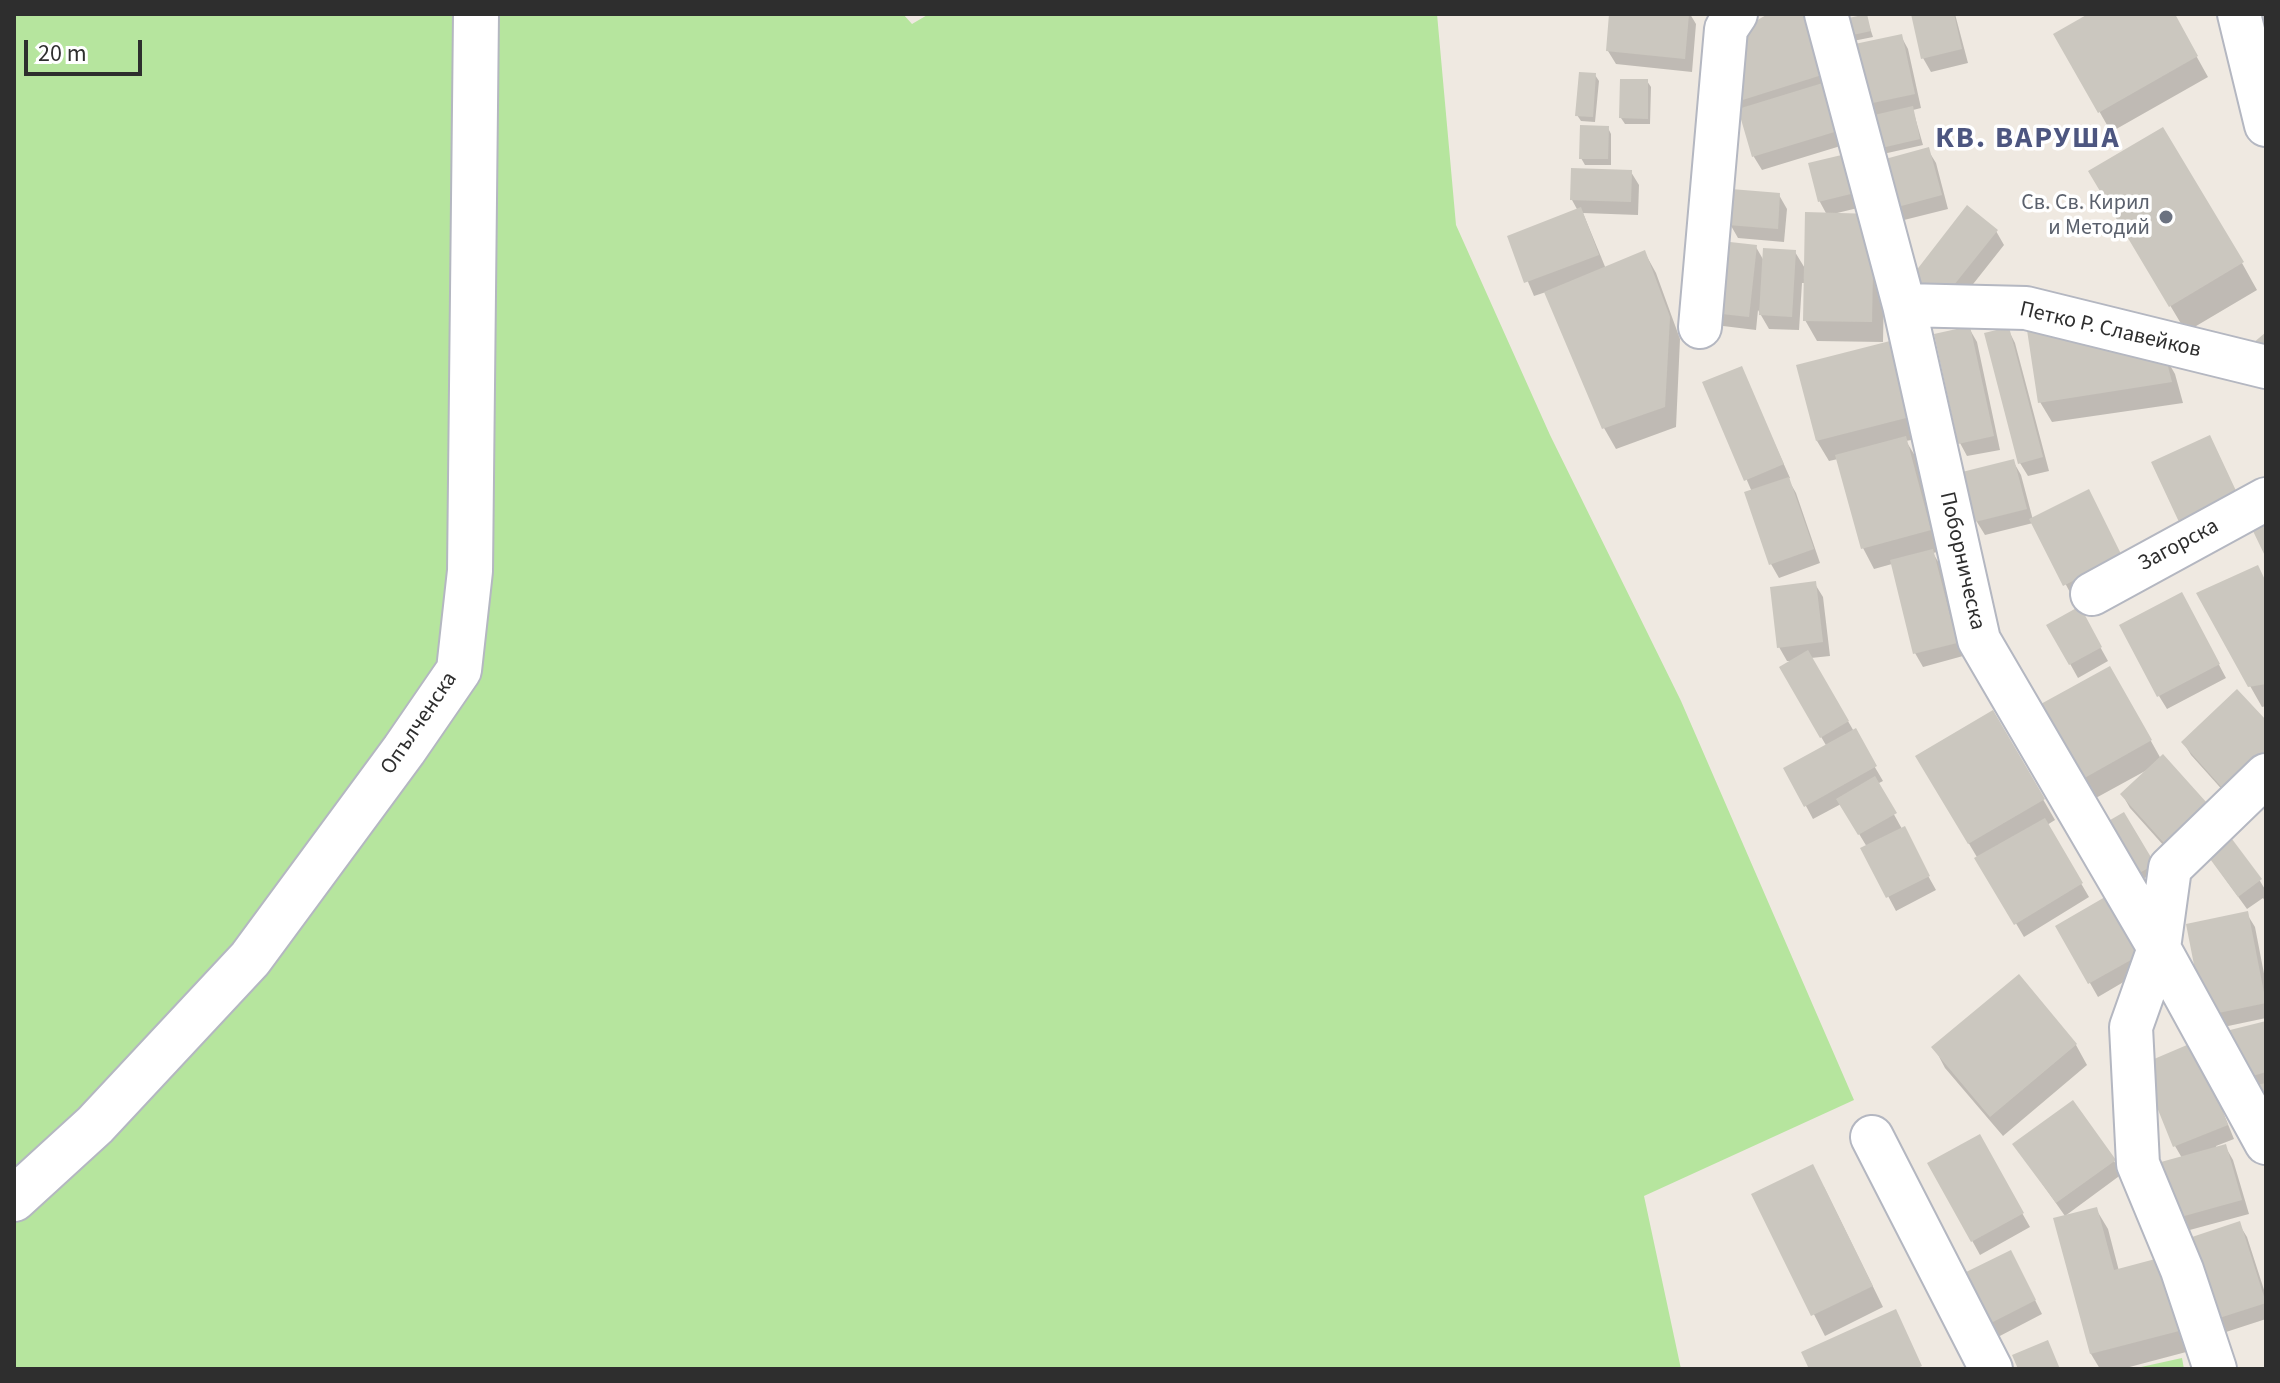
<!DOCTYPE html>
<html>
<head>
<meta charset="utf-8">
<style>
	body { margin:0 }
	#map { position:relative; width:2280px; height:1383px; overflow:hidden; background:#efe9e1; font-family:"Source Sans 3",sans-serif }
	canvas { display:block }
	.frame { position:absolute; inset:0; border:16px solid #2e2e2e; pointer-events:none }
	.scale { position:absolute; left:24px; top:40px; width:118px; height:36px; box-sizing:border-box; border:4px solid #2e2e2e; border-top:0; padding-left:10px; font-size:24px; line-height:28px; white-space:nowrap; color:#2e2e2e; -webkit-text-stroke:6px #fff; paint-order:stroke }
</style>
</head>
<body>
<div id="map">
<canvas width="2280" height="1383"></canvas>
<div class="frame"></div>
<div class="scale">20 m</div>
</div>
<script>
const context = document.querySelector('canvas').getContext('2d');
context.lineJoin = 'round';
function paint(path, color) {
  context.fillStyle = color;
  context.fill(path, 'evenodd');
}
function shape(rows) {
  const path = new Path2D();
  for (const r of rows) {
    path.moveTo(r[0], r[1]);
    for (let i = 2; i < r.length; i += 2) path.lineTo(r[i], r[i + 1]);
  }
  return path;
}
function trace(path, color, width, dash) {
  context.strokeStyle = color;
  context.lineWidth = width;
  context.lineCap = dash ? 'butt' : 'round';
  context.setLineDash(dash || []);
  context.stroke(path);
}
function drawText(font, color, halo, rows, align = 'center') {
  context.font = font + ' "Source Sans 3",sans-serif';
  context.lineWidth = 7;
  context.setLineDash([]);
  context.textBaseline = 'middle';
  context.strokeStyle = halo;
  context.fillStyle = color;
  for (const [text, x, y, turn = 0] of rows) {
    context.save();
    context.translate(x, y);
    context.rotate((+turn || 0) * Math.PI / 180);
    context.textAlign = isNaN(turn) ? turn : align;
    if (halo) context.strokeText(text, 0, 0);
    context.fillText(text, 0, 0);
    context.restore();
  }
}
paint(shape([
	[14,14,903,14,912,24,929,14,1437,14,1456,225,1550,435,1681,701,1854,1100,1644,1196,1681,1369,14,1369],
	[2182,1358,2184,1369,2132,1369]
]), '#b6e59e');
paint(shape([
	[1611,14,1690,14,1696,24,1692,72,1616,64,1608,51],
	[1772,14,1812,14,1847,144,1762,170,1754,157,1741,113,1735,103],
	[1920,14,1955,14,1968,63,1931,72,1923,58],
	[2092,14,2173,14,2208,77,2111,132,2056,35],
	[2261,14,2266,14,2266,33],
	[1866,16,1873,37,1853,41,1850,35],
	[1901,36,1908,49,1921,108,1913,110,1923,145,1883,154,1865,104],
	[1595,75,1599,81,1595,122,1581,121,1577,115],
	[1647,81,1651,87,1650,124,1625,124,1621,118],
	[1608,128,1611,134,1611,165,1585,165,1581,158],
	[1928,150,1936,163,1948,209,1900,221,1880,162],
	[1810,165,1857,168,1866,206,1833,214,1885,237,1883,342,1817,341,1805,320,1806,283,1802,283,1799,330,1769,329,1758,310,1756,330,1723,326,1715,313,1756,247,1764,261,1795,252,1806,270,1827,215,1820,202],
	[1631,172,1639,185,1638,215,1583,213,1606,269,1645,253,1656,273,1680,339,1676,427,1616,449,1604,428,1546,292,1534,296,1509,237,1578,211,1572,200],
	[1779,195,1787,209,1784,242,1738,238,1730,224],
	[2106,198,2242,263,2257,290,2186,332],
	[1996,231,2004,245,1951,312,1922,290,1914,276],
	[1969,328,1977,342,2000,450,1967,456,1960,443],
	[2008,329,2015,343,2049,471,2028,476,2020,463],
	[1889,343,1901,363,1921,438,1906,441,1917,459,1941,551,1933,553,1940,565,1963,656,1923,667,1915,653,1892,564,1874,569,1863,548,1838,459,1829,461,1817,441,1798,367],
	[2163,353,2175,374,2183,403,2052,422,2040,402],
	[1741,368,1790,478,1788,479,1796,493,1820,563,1779,578,1771,564,1752,492,1705,383],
	[2013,461,2021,475,2033,520,2128,570,2073,598,2033,523,1985,535,1977,522,1965,473],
	[2266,583,2266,706,2262,707,2198,594],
	[1815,584,1823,597,1830,656,1811,658,1883,781,1877,784,1936,890,1896,911,1863,849,1867,847,1841,804,1813,819,1786,769,1827,747,1781,668,1793,661,1787,661,1779,647],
	[2189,608,2226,678,2167,709,2159,696],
	[2079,609,2108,661,2078,678,2049,626],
	[2110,668,2161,759,2206,805,2173,856,2130,808,2122,794,2147,770,2094,799,2042,705],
	[1993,713,2055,820,2047,825,2089,897,2024,937,1918,757],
	[2266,723,2235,804,2191,755,2183,742],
	[2107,824,2157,871,2141,880],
	[2226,833,2260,881,2266,891,2266,903,2263,898,2247,909,2213,862],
	[2104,900,2144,970,2098,997,2058,927],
	[2247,914,2255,927,2266,984,2266,1018,2214,1029],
	[2266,1023,2266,1110,2251,1076],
	[2076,1045,2087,1065,2003,1136,1945,1068,1934,1047],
	[2201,1058,2234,1139,2216,1146,2217,1149,2225,1146,2233,1160,2249,1214,2186,1231,2178,1218,2182,1158,2175,1146],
	[1979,1137,2030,1227,1980,1255,1930,1164],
	[2015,1145,2114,1161,2122,1174,2065,1216],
	[1824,1187,1883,1307,1825,1336,1753,1195],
	[2096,1209,2108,1229,2119,1271,2159,1260,2190,1351,2122,1369,2100,1369,2091,1354],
	[2239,1224,2247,1237,2266,1296,2266,1319,2226,1332,2218,1318],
	[2018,1266,2042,1314,1996,1338,1988,1324]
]), '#0003');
paint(shape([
	[1609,14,1689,14,1685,59,1606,51],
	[1768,14,1809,14,1825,74,1733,103,1740,30],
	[1867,14,1871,31,1848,36,1844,19],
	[1911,14,1954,14,1962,49,1921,59],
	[2088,14,2175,14,2198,56,2098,113,2053,34],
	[1902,34,1915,94,1863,105,1850,45],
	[1579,72,1596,73,1593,117,1575,116],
	[1620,79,1648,79,1648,119,1619,118],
	[1826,82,1841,130,1752,157,1738,109],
	[1913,106,1920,139,1877,149,1870,116],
	[1580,125,1609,126,1608,159,1579,159],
	[2163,127,2244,262,2169,307,2088,171],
	[1929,147,1942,195,1890,209,1878,161],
	[1850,153,1859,192,1818,202,1808,163],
	[1571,168,1632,170,1631,202,1570,200],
	[1731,189,1780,193,1778,229,1728,225],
	[1967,205,1998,230,1942,300,1912,276],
	[1581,207,1599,255,1524,283,1507,236],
	[1805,212,1874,214,1872,322,1803,321],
	[1721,241,1757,245,1749,317,1713,313],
	[1763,248,1796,250,1792,317,1759,315],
	[1645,250,1670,317,1665,407,1602,429,1544,292],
	[1970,326,1994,436,1958,444,1934,334],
	[2009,327,2043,457,2018,464,1984,333],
	[2027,330,2164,351,2172,382,2038,403],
	[2266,332,2266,356,2245,350],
	[1890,341,1910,417,1816,441,1796,365],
	[1742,366,1784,464,1744,481,1702,382],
	[2210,435,2238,495,2179,522,2151,462],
	[1906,436,1931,530,1861,549,1835,455],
	[2014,459,2027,509,1975,522,1962,472],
	[1789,477,1814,549,1769,565,1744,492],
	[2089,489,2122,556,2063,586,2029,519],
	[2266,524,2266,558,2253,531],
	[1933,549,1957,643,1913,654,1890,560],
	[2258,565,2266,582,2266,684,2248,687,2196,593],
	[1816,581,1823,642,1777,648,1770,587],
	[2182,592,2220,664,2157,697,2119,625],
	[2080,606,2102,647,2069,665,2046,625],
	[1808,650,1849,721,1820,738,1779,667],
	[2110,666,2152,740,2081,780,2039,705],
	[2237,689,2266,720,2266,755,2226,792,2181,742],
	[1993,710,2045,799,1968,844,1915,756],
	[1856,728,1877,766,1804,807,1783,768],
	[2163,754,2207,803,2164,843,2120,794],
	[1875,776,1897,813,1858,835,1836,799],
	[2124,812,2155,864,2136,875,2105,823],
	[2045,818,2083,883,2014,925,1974,858],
	[1905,826,1930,876,1886,898,1860,848],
	[2226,831,2262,879,2238,897,2202,848],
	[2105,897,2138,956,2088,984,2055,926],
	[2248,911,2266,1003,2204,1016,2186,924],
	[2019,974,2077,1044,1990,1117,1931,1047],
	[2266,1021,2266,1072,2249,1077,2226,1031],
	[2194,1042,2228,1125,2173,1147,2140,1065],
	[2266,1083,2266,1114,2252,1086],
	[2073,1100,2116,1160,2056,1203,2012,1144],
	[1980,1134,2024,1213,1971,1242,1927,1163],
	[2226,1144,2242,1200,2177,1218,2161,1162],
	[1813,1164,1873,1286,1811,1316,1751,1194],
	[2097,1207,2114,1270,2159,1258,2179,1331,2090,1354,2053,1218],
	[2240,1221,2266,1303,2216,1319,2189,1238],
	[2011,1250,2036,1300,1987,1325,1962,1274],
	[1896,1309,1922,1366,1915,1369,1809,1369,1801,1352],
	[2048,1340,2060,1369,2018,1369,2012,1355]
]), '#cbc7bf');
const minor = shape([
	[1826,14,1904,305,1979,640,2159,948,2266,1143],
	[2239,14,2266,125],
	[1904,305,2026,308,2266,367],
	[1700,327,1726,29,1736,14],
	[2092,594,2266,499],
	[1872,1137,1991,1369],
	[2215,1369,2182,1270,2138,1164,2131,1027,2159,948,2170,868,2266,775]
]);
const tertiary = shape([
	[14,1199,95,1125,250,959,404,750,459,670,470,571,476,14]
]);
trace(minor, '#b4b7c1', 46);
trace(tertiary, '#b4b7c1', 48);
trace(minor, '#fff', 42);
trace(tertiary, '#fff', 44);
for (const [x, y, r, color] of [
	[2166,217,8,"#6b7280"]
]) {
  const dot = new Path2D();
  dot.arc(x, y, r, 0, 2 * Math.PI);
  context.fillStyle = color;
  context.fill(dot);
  trace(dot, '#fff', 3);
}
drawText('22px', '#5b616d', '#fff', [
	["Св. Св. Кирил",2150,204],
	["и Методий",2150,229]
], 'right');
drawText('22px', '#2e2e2e', '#fff', [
	["Петко Р. Славейков",2110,331,13],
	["Загорска",2179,546,-28],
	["Поборническа",1961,561,77],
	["Опълченска",420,724,-56]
]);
context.letterSpacing = '2px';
drawText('bold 30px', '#4d5680', '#fff', [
	["КВ. ВАРУША",2028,140]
]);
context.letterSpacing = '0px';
</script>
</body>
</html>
